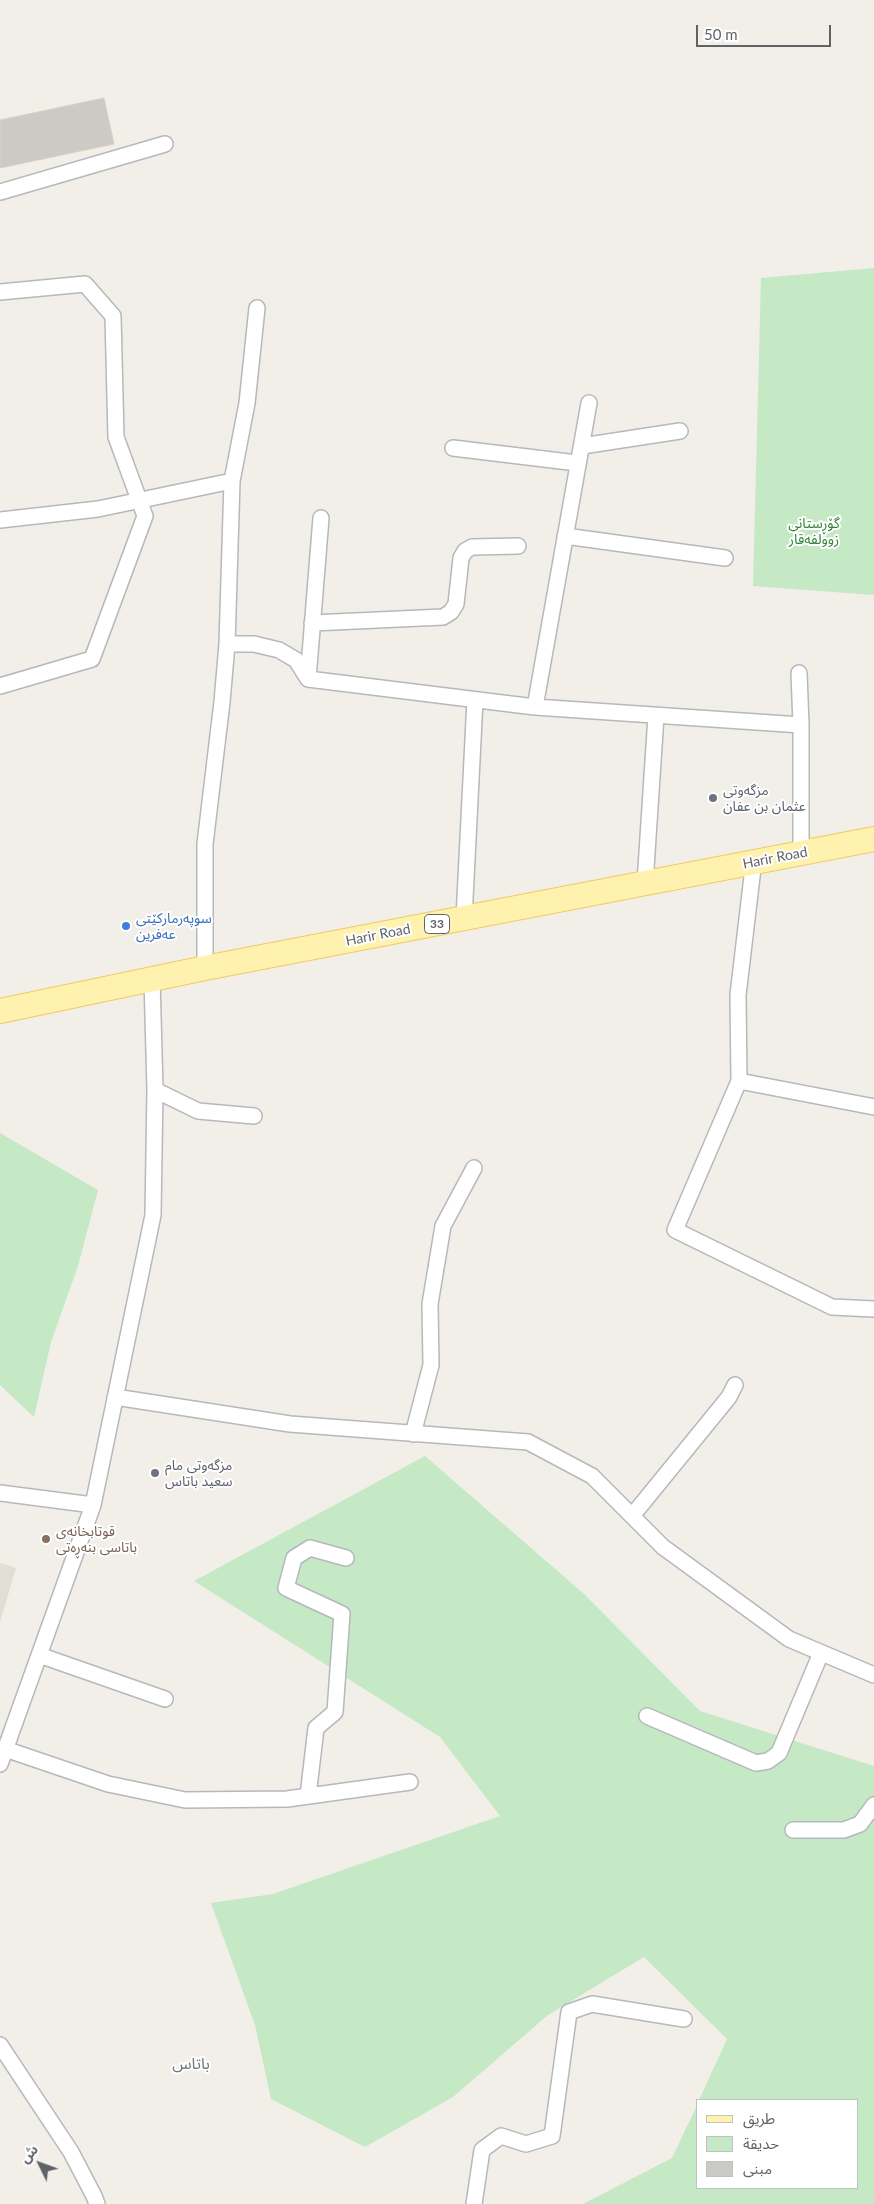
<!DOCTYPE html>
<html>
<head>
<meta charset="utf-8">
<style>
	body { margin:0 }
	#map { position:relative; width:874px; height:2204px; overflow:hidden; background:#f1efe8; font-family:Lato,"Noto Sans Arabic",sans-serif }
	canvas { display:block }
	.legend { position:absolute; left:696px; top:2099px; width:162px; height:90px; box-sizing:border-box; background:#fff; border:1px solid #bfc1c3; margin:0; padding:6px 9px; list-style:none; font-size:15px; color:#5f6368 }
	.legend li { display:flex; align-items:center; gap:10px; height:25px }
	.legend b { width:25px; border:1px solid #bfc1c3 }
	.north { position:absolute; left:15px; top:2139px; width:50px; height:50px; -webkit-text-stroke:4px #fff; paint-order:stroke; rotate:312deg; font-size:14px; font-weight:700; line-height:20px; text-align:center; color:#5f6368 }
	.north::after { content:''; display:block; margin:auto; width:18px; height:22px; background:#5f6368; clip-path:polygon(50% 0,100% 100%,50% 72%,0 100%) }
	.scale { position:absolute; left:696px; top:25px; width:135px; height:22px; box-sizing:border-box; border:2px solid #5f6368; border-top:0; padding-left:6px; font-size:15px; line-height:18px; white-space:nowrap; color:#5f6368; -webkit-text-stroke:4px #fff; paint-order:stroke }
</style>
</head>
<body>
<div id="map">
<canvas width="874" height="2204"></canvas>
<ul class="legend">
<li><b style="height:6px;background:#fff2af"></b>طريق</li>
<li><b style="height:14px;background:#c5e8c5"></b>حديقة</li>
<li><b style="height:14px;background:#cccac5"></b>مبنى</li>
</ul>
<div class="north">ش</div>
<div class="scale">50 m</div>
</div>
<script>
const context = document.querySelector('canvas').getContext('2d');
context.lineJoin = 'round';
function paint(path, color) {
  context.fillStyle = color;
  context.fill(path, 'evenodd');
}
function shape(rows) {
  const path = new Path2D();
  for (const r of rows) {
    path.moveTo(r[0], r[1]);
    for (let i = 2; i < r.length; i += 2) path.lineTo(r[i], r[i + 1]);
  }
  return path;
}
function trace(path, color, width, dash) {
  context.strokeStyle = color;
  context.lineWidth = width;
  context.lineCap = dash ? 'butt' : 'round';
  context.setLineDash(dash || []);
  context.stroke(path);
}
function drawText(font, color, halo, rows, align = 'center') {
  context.font = font + ' Lato,"Noto Sans Arabic",sans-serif';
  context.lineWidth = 4;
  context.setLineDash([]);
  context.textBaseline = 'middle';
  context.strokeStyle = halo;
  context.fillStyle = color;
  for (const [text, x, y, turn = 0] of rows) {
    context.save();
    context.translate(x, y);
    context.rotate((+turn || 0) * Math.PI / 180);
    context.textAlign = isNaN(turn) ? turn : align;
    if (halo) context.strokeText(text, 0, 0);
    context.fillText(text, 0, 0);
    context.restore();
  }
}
paint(shape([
	[0,1563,16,1568,0,1622]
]), '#e1ded6');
paint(shape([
	[874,268,874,595,753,586,761,278],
	[0,1133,98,1190,78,1266,51,1342,34,1417,0,1385],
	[425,1456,584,1594,700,1711,874,1766,874,2204,583,2204,672,2158,698,2103,698,2188,858,2188,858,2100,699,2100,727,2039,644,1957,548,2015,453,2097,365,2147,271,2099,255,2025,211,1903,273,1894,500,1816,440,1737,194,1581]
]), '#c5e8c5');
const building = shape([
	[104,98,114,144,0,168,0,120,104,98]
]);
paint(building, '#cccac5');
trace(building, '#d6d1c6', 1);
const minor = shape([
	[0,192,165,144],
	[0,292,85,284,113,316,116,437,145,516,92,659,0,686],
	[582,446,680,431],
	[453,448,577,463],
	[0,520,98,509,232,481],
	[565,536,725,558],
	[312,623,443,617,451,612,456,604,461,558,465,551,472,547,518,546],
	[227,644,254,644,279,650,296,660,308,679],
	[799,673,801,725,801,853],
	[308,679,535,707,801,725],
	[308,679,321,518],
	[535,707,589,403],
	[749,863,753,868,738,995,739,1081,874,1107],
	[645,883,656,716],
	[464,918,475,700],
	[205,968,205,844,222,702,227,644,232,481,247,403,257,308],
	[739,1081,675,1230,832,1307,874,1309],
	[155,1090,198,1111,254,1116],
	[115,1397,290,1424,528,1442,592,1476,663,1547,789,1639,874,1675],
	[413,1434,431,1365,430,1304,443,1226,474,1168],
	[0,1493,93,1505],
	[632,1516,729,1397,735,1385],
	[39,1655,165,1699],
	[647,1716,756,1763,768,1761,779,1753,821,1653],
	[5,1749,108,1784,185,1800,287,1799,410,1782],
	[0,1764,93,1505,153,1215,155,1090,152,979],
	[308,1796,316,1728,335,1712,342,1614,286,1588,294,1558,310,1548,346,1558],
	[793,1830,844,1830,860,1824,874,1805],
	[0,2045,71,2152,94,2196,97,2204],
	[474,2204,482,2150,501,2136,526,2144,552,2136,569,2012,592,2004,684,2019]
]);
const primary = shape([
	[0,1011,205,968,874,839]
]);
trace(minor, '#b5b8bc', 18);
trace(primary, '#f2c960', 26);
trace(minor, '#fff', 15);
trace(primary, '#fff2af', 24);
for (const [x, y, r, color] of [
	[713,798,5,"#6b7280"],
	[126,926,5,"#3f7fe0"],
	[155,1473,5,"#6b7280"],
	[46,1539,5,"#8d6e63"]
]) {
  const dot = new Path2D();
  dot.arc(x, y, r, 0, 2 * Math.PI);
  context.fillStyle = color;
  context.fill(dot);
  trace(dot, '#fff', 2);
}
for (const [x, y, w] of [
	[437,924,25]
]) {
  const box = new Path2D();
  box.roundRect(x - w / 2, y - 9.5, w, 19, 4);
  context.fillStyle = '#fff';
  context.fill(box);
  trace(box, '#5f6368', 1);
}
drawText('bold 12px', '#5f6368', null, [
	["33",437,924]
]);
drawText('14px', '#348238', '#fff', [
	["گۆڕستانی",814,523],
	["زوولفەقار",814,539]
]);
drawText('14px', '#5b616d', '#fff', [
	["مزگەوتی",723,790],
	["عثمان بن عفان",723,806],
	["مزگەوتی مام",165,1465],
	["سعید باتاس",165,1481]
], 'left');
drawText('14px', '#5f6368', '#fff', [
	["Harir Road",775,858,-11],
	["Harir Road",378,935,-11]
]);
drawText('14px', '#366cbe', '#fff', [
	["سوپەرمارکێتی",136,918],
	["عەفرین",136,934]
], 'left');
drawText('14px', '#785e54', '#fff', [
	["قوتابخانەی",56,1531],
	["باتاسی بنەڕەتی",56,1547]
], 'left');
drawText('16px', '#70757a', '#fff', [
	["باتاس",191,2064]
]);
</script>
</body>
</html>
